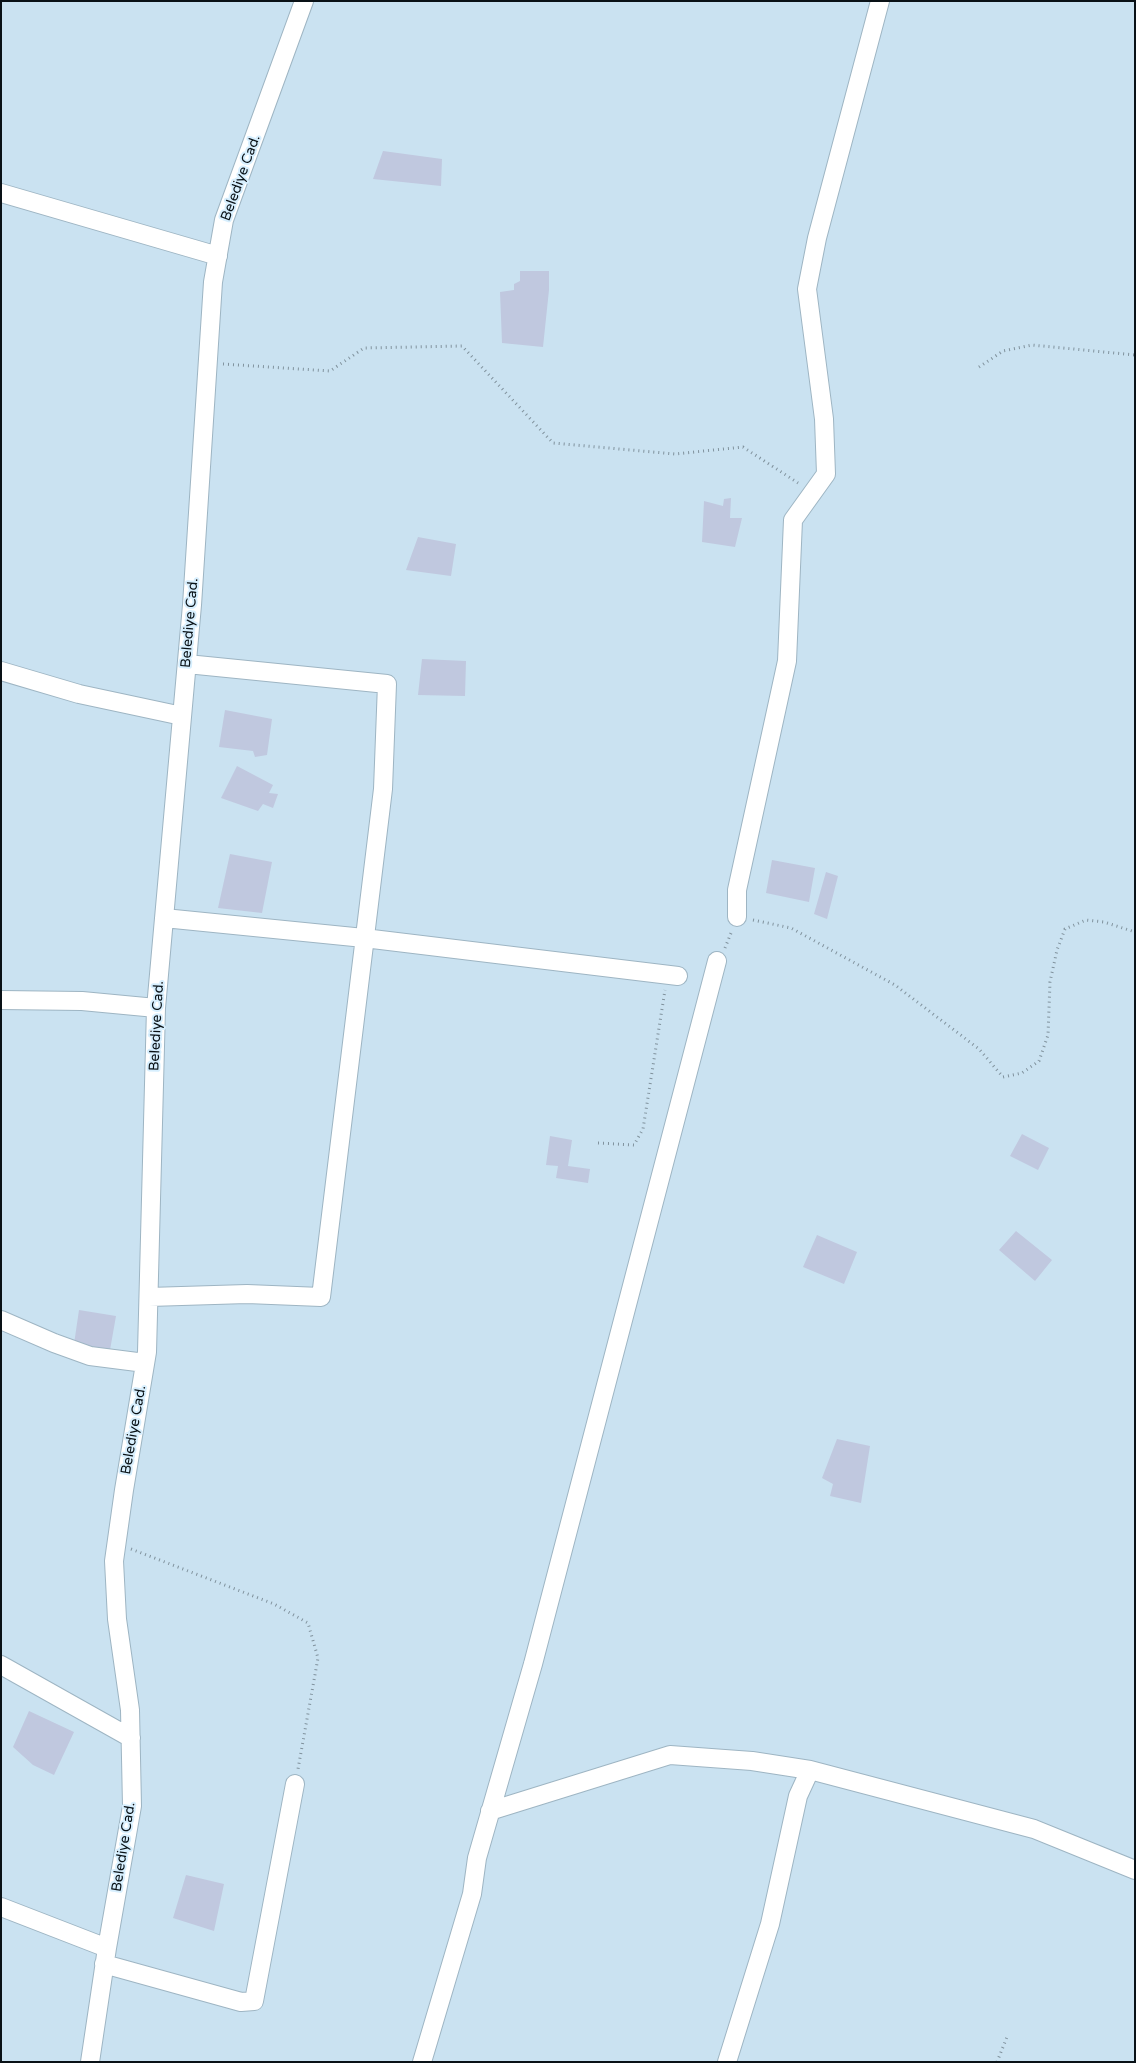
<!DOCTYPE html>
<html>
<head>
<meta charset="utf-8">
<style>
	body { margin:0 }
	#map { position:relative; width:1136px; height:2063px; overflow:hidden; background:#cae2f1; font-family:"Varela Round",sans-serif }
	canvas { display:block }
	.frame { position:absolute; inset:0; border:2px solid #091116; pointer-events:none }
</style>
</head>
<body>
<div id="map">
<canvas width="1136" height="2063"></canvas>
<div class="frame"></div>
</div>
<script>
const context = document.querySelector('canvas').getContext('2d');
context.lineJoin = 'round';
function paint(path, color) {
  context.fillStyle = color;
  context.fill(path, 'evenodd');
}
function shape(rows) {
  const path = new Path2D();
  for (const r of rows) {
    path.moveTo(r[0], r[1]);
    for (let i = 2; i < r.length; i += 2) path.lineTo(r[i], r[i + 1]);
  }
  return path;
}
function trace(path, color, width, dash) {
  context.strokeStyle = color;
  context.lineWidth = width;
  context.lineCap = dash ? 'butt' : 'round';
  context.setLineDash(dash || []);
  context.stroke(path);
}
function drawText(font, color, halo, rows, align = 'center') {
  context.font = font + ' "Varela Round",sans-serif';
  context.lineWidth = 4;
  context.setLineDash([]);
  context.textBaseline = 'middle';
  context.strokeStyle = halo;
  context.fillStyle = color;
  for (const [text, x, y, turn = 0] of rows) {
    context.save();
    context.translate(x, y);
    context.rotate((+turn || 0) * Math.PI / 180);
    context.textAlign = isNaN(turn) ? turn : align;
    if (halo) context.strokeText(text, 0, 0);
    context.fillText(text, 0, 0);
    context.restore();
  }
}
paint(shape([
	[383,151,442,159,441,186,373,179],
	[520,271,549,271,549,290,543,347,502,343,500,292,514,290,514,284,520,281],
	[731,498,730,518,742,518,735,547,702,542,704,501,723,506,724,499],
	[418,537,456,544,451,576,406,570],
	[422,659,466,661,465,696,418,695],
	[225,710,272,719,267,755,255,757,253,751,219,747],
	[237,766,273,785,269,793,278,794,273,808,263,804,258,811,221,798],
	[230,854,272,862,262,913,218,908],
	[772,860,815,868,809,902,766,893],
	[826,872,838,876,827,919,814,914],
	[1022,1134,1049,1148,1038,1170,1010,1156],
	[550,1136,572,1140,568,1166,590,1169,588,1183,556,1178,558,1166,546,1165],
	[1016,1231,1052,1260,1035,1281,999,1250],
	[817,1235,857,1252,844,1284,803,1267],
	[79,1310,116,1316,110,1350,74,1344],
	[837,1439,870,1446,861,1503,830,1496,833,1484,822,1478],
	[29,1711,74,1732,54,1775,33,1765,13,1747],
	[186,1875,224,1884,214,1931,173,1918]
]), '#c0c8df');
const minor = shape([
	[1,193,218,256],
	[1,671,79,694,182,716],
	[737,917,737,890,787,661,793,520,826,474,824,419,807,289,817,238,880,1],
	[164,918,364,938,678,976],
	[1,1000,82,1001,156,1008],
	[149,1297,247,1294,321,1297,383,789,387,684,187,664],
	[1,1320,54,1343,90,1356,145,1363],
	[1,1665,131,1738],
	[490,1811,670,1755,752,1761,810,1770,1034,1829,1135,1870],
	[1,1907,107,1948],
	[104,1964,241,2002,254,2001,295,1784],
	[90,2062,107,1948,132,1806,130,1710,117,1619,114,1561,124,1490,147,1352,156,1008,192,605,213,282,224,220,304,1],
	[422,2062,472,1894,477,1858,533,1664,717,961],
	[727,2062,770,1924,798,1796,810,1770]
]);
trace(minor, '#9eb5c3', 20);
trace(shape([
	[223,364,330,371,364,348,462,346,553,443,675,454,743,447,798,483],
	[979,367,1003,351,1032,345,1135,355],
	[753,920,791,928,895,985,979,1049,1003,1077,1022,1073,1039,1061,1048,1035,1050,982,1057,950,1065,929,1086,920,1104,922,1135,932],
	[725,948,731,933],
	[598,1143,634,1145,643,1129,665,990],
	[131,1549,274,1604,308,1623,318,1658,298,1769],
	[997,2062,1007,2037]
]), '#80929d', 3, [1, 4]);
trace(minor, '#fff', 18);
drawText('14px', '#091116', '#d7effe', [
	["Belediye Cad.",241,178,-70],
	["Belediye Cad.",190,623,-85],
	["Belediye Cad.",157,1026,-87],
	["Belediye Cad.",134,1430,-80],
	["Belediye Cad.",124,1847,-81]
]);
</script>
</body>
</html>
